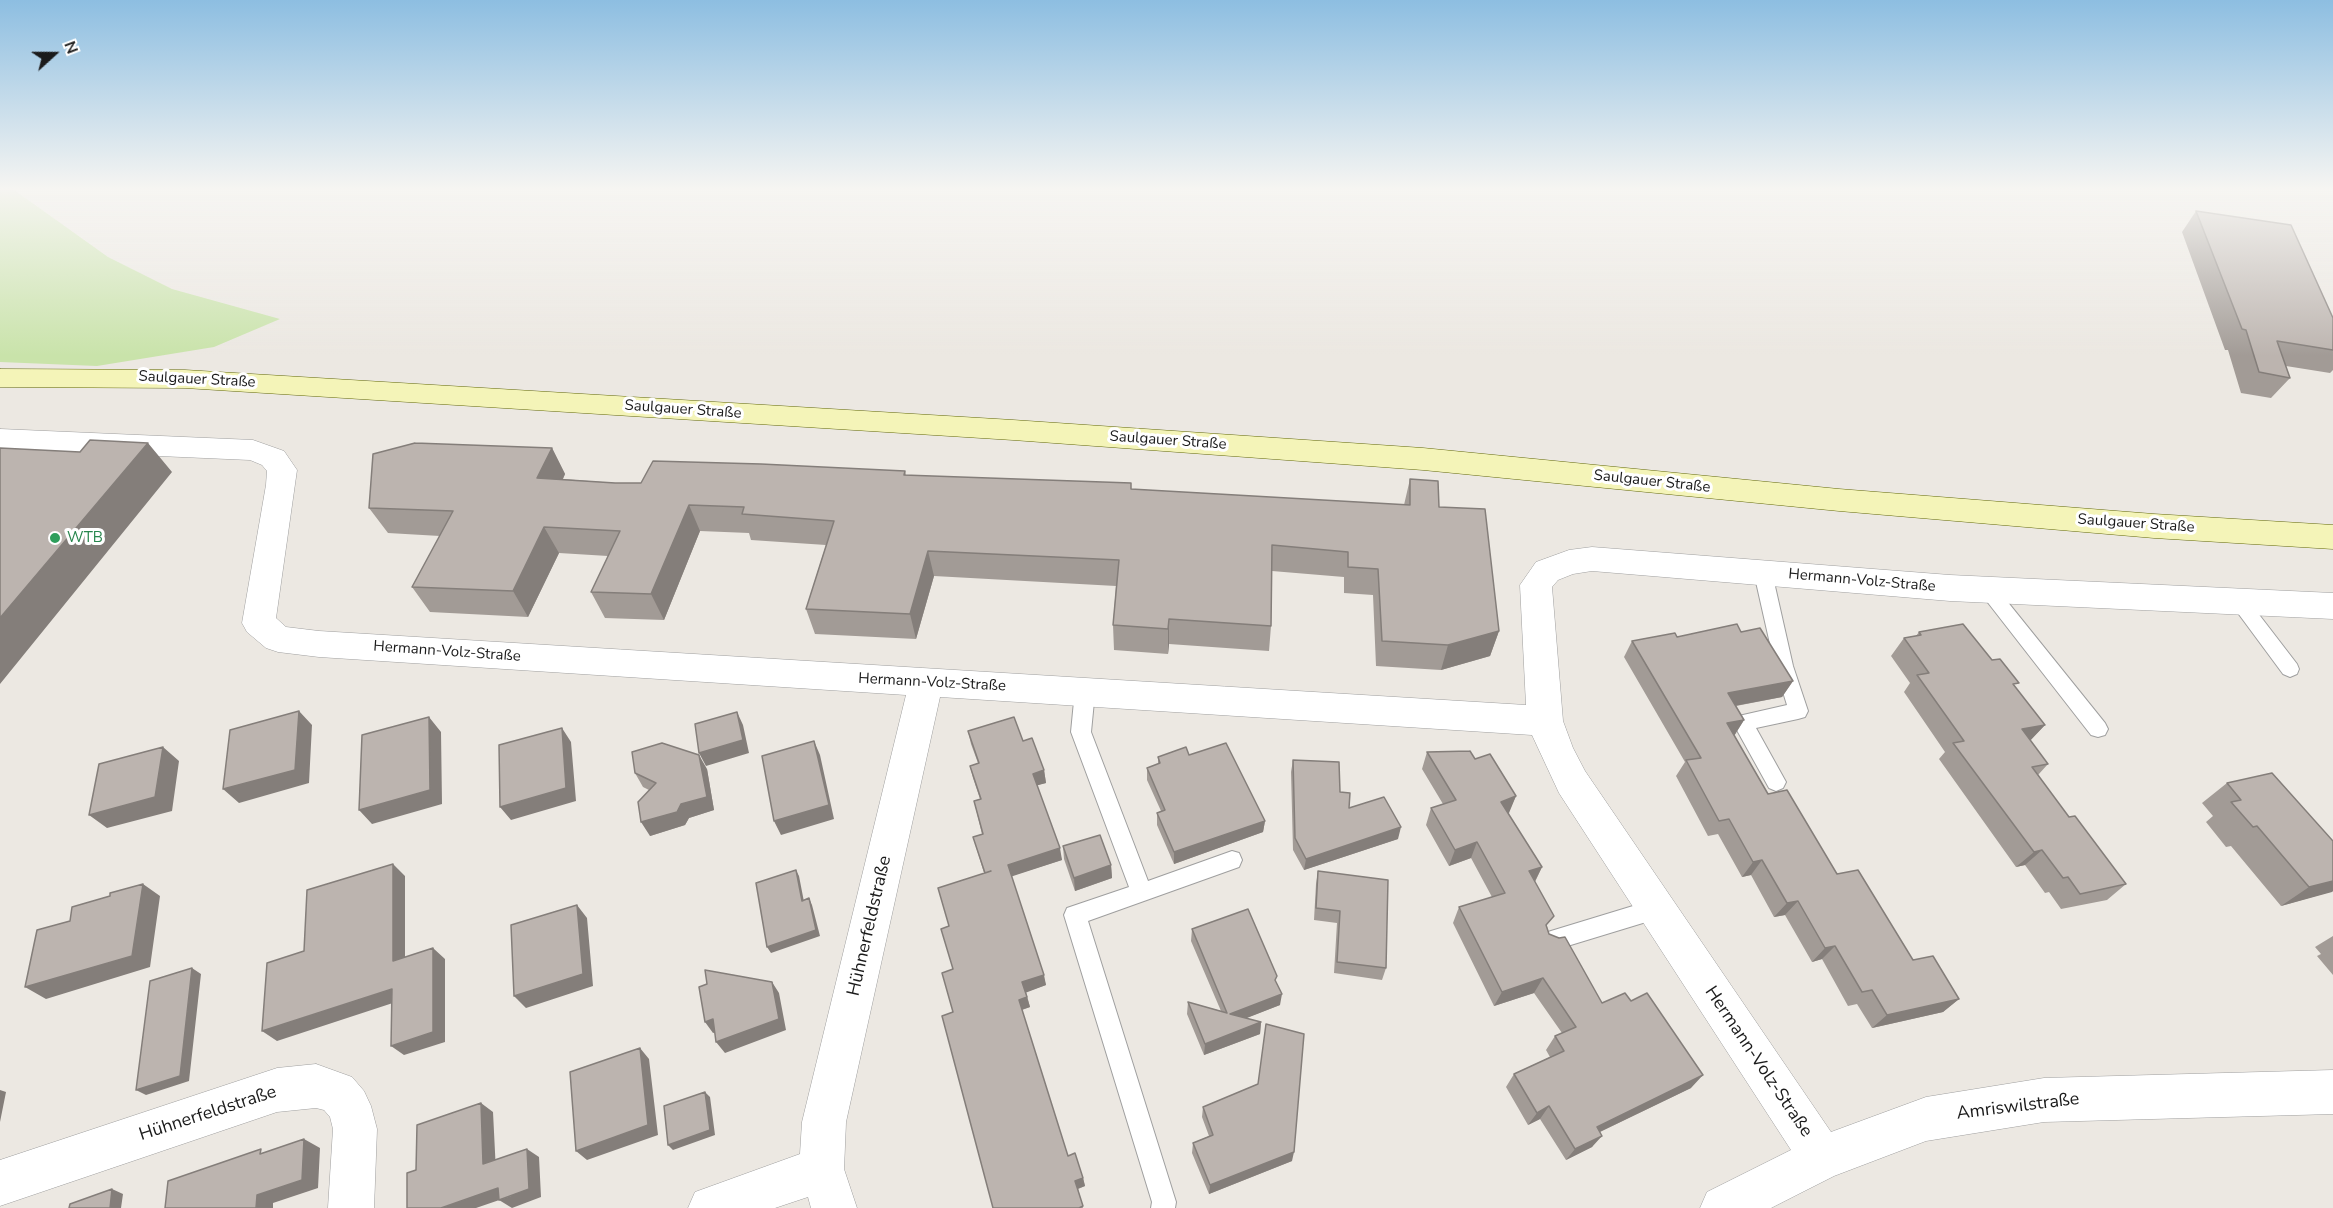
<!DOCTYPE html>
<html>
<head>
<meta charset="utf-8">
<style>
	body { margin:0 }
	#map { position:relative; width:2333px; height:1208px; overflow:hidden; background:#ece8e2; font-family:"Nunito Sans",sans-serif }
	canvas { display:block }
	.north { position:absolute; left:24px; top:24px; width:60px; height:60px; -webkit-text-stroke:4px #fff; paint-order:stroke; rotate:69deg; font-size:16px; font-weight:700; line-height:24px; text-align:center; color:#1b1b1b }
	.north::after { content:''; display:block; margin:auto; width:21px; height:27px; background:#1b1b1b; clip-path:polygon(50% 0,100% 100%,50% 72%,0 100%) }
</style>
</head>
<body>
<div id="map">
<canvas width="2333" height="1208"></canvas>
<div class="north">N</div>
</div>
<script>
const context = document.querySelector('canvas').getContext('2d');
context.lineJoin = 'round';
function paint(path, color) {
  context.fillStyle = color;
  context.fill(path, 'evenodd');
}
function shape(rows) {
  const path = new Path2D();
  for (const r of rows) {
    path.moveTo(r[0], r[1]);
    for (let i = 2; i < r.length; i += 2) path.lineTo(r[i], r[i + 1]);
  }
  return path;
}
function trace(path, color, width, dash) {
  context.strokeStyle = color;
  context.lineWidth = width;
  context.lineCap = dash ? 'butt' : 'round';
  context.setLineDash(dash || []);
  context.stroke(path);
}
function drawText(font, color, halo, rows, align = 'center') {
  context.font = font + ' "Nunito Sans",sans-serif';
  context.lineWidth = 6;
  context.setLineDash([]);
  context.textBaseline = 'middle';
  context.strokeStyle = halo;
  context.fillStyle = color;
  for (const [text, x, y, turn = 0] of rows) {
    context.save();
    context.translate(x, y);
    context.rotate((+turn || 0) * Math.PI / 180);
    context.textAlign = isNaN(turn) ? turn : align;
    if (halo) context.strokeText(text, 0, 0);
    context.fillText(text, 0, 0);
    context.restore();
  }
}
paint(shape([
	[0,187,10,187,108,257,172,289,280,319,214,347,97,366,0,362]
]), '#c9e3aa');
const lane = shape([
	[1763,566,1769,568,1772,573,1793,666,1808,711,1805,717,1798,719,1756,728,1786,782,1783,788,1776,791,1769,788,1733,723,1736,717,1743,715,1787,705,1775,666,1754,573,1757,568,1763,566],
	[1988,583,1994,585,2105,723,2108,729,2105,735,2098,737,2091,735,1982,595,1979,590,1982,585,1988,583],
	[2238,593,2244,595,2297,664,2299,669,2297,674,2290,677,2283,674,2232,605,2229,600,2232,595,2238,593],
	[1085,683,1092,685,1095,691,1091,732,1148,881,1232,851,1239,853,1242,860,1239,867,1088,921,1176,1202,1175,1208,1151,1208,1152,1202,1064,915,1067,908,1129,887,1071,732,1075,691,1078,685,1085,683],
	[1656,899,1664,902,1667,909,1664,916,1656,919,1551,951,1543,948,1540,941,1543,934,1551,931,1656,899]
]);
const street = shape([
	[0,429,253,440,284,451,297,470,276,618,286,627,319,631,1526,705,1520,585,1536,562,1569,550,1592,547,1950,575,2333,593,2333,619,1950,601,1592,571,1573,574,1558,580,1552,587,1563,721,1573,748,1585,771,1831,1132,1926,1097,2044,1078,2333,1070,2333,1114,2044,1122,1926,1141,1834,1176,1771,1208,1700,1208,1707,1192,1791,1150,1559,793,1532,735,940,697,846,1122,844,1169,857,1208,811,1208,808,1197,775,1208,688,1208,695,1192,800,1154,802,1122,906,695,319,657,278,652,266,648,247,632,242,623,266,485,267,471,262,465,250,460,0,449,0,429],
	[316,1064,352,1077,364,1091,371,1106,377,1129,374,1208,328,1208,333,1129,330,1117,324,1110,316,1108,277,1112,0,1206,0,1160,277,1068,316,1064]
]);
const secondary = shape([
	[0,369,185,370,1013,420,1423,448,1839,489,2154,514,2333,525,2333,549,2154,538,1839,511,1423,470,1013,440,185,388,0,387,0,369]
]);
trace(lane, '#9f9f9f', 2);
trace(street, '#9f9f9f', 1);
trace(secondary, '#63690c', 1);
paint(lane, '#fff');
paint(street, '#fff');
paint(secondary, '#f4f4b8');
paint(shape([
	[2196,211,2333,318,2333,370,2330,373,2286,366,2290,378,2271,398,2241,393,2228,350,2225,350,2182,232],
	[552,448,565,474,563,479,615,483,641,483,905,471,906,475,1131,489,1404,505,1410,479,1439,507,1499,631,1490,656,1441,670,1376,666,1373,595,1344,593,1344,577,1272,571,1271,626,1269,651,1169,644,1168,654,1114,650,1113,625,1116,586,934,576,916,639,815,634,806,609,826,545,751,540,749,533,700,531,664,620,605,618,591,592,608,556,559,553,528,617,430,612,412,587,440,536,388,533,369,508],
	[1741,632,1793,681,1782,697,1736,706,1744,720,1734,736,1768,794,1913,960,1959,999,1943,1012,1872,1028,1857,1004,1848,1006,1822,959,1812,962,1785,915,1774,917,1751,875,1742,877,1718,834,1708,836,1676,776,1685,762,1624,657,1632,641],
	[1919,632,1992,660,2015,687,2045,725,2030,740,2048,764,2038,775,2069,817,2126,884,2107,900,2061,909,2049,892,2045,893,2025,865,2016,867,1939,759,1945,752,1904,692,1910,683,1891,656,1904,638,1916,636],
	[968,731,1023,741,1044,770,1046,783,1037,785,1062,860,1011,876,1046,985,1026,992,1030,1007,1022,1010,1068,1156,1083,1178,1085,1186,1078,1189,1083,1208,993,1208,953,1012,953,969,949,926,984,873,973,837,982,834,974,801,980,799,973,778,970,766,978,763,971,744],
	[1427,752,1475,759,1516,796,1508,813,1542,867,1535,882,1549,934,1602,1003,1691,1088,1600,1132,1592,1147,1566,1160,1540,1119,1528,1125,1506,1087,1514,1074,1550,1057,1546,1050,1555,1036,1562,1033,1534,993,1494,1006,1453,923,1459,907,1492,897,1471,858,1449,866,1426,825,1431,808,1443,804,1422,769],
	[1189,755,1265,821,1263,832,1174,864,1157,825,1157,813,1161,811,1147,780,1147,768,1158,764,1158,757],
	[1293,760,1340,792,1349,808,1398,839,1304,870,1293,850,1291,772],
	[707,769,714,810,689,818,685,825,650,836,649,790,643,787,635,773],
	[2227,783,2333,841,2333,891,2281,906,2231,846,2226,847,2206,822,2213,816,2202,803],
	[1063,846,1111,865,1112,878,1075,891,1064,859],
	[1318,871,1386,968,1382,980,1334,973,1337,923,1314,920,1316,884],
	[1192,929,1276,982,1280,1005,1246,1018,1261,1022,1260,1034,1204,1055,1187,1014,1188,1002,1221,1011,1191,941],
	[2333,936,2333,975,2317,956,2321,954,2315,947],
	[1258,1084,1292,1161,1209,1194,1192,1153,1193,1143,1209,1136,1202,1117,1203,1107]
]), '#a29b96');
paint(shape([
	[148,443,172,472,0,684,0,618],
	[552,448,565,474,551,504,537,478],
	[689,505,700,531,664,620,651,594],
	[544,527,559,553,528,617,513,591],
	[928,551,934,576,916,639,910,614],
	[1169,619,1169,644,1168,654,1168,629],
	[1499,631,1490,656,1441,670,1448,645],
	[1793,681,1782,697,1718,709,1728,693],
	[299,711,312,725,309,783,239,803,223,789],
	[737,712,743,725,749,753,706,766,699,753],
	[429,717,441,732,442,804,372,824,359,810],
	[1744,720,1734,736,1727,723],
	[2045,725,2029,742,2022,729],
	[562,728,571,742,576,801,511,820,500,807],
	[814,741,820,755,834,819,781,835,774,821],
	[163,747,179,761,172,811,107,828,89,815],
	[699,755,707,769,714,810,689,818,685,825,650,836,641,822],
	[1044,770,1046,783,1035,786,1033,774],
	[1516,796,1509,813,1495,818,1501,802],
	[1265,821,1263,832,1174,864,1174,852],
	[1401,827,1398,839,1304,870,1306,859],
	[1477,842,1471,858,1449,866,1455,850],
	[1060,848,1062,860,1010,877,1008,865],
	[2042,850,2025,865,2016,867,2034,852],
	[1762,860,1751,875,1742,877,1753,862],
	[393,864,405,876,405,971,393,961],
	[1111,865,1112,878,1075,891,1074,878],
	[1542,867,1534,883,1529,871],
	[796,870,799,876,805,907,802,901],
	[2333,881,2333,891,2332,892,2281,906,2309,887],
	[143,884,160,896,150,967,46,999,25,987],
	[809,898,812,905,820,936,771,953,767,947],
	[1798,901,1785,915,1774,917,1787,903],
	[577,905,587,918,593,986,526,1008,514,996],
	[1835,946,1822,959,1812,962,1825,948],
	[433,948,445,959,445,1042,404,1055,391,1046],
	[192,968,201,974,189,1081,146,1095,136,1090,184,1039],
	[1044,975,1046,985,1025,993,1022,982],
	[1543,978,1534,993,1494,1006,1502,992],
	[772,982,779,993,786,1030,725,1053,716,1042],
	[392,989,405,999,277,1041,262,1031],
	[1282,994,1280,1005,1229,1025,1230,1014],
	[1027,997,1030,1007,1021,1010,1019,1000],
	[1959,999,1943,1012,1872,1028,1887,1015],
	[713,1019,721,1031,713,1033,705,1022],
	[1261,1022,1260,1034,1204,1055,1205,1044],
	[640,1048,649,1059,658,1135,587,1160,576,1151],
	[1703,1075,1691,1088,1587,1138,1597,1127],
	[0,1090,6,1092,0,1122],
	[705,1092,710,1097,715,1135,673,1150,668,1145],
	[481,1103,493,1112,496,1172,483,1164],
	[1549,1106,1540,1119,1528,1125,1537,1113],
	[1602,1136,1592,1147,1566,1160,1575,1149],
	[304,1139,320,1148,318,1188,273,1203,273,1208,256,1208,257,1195],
	[527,1149,539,1157,541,1197,512,1208,499,1200],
	[1294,1152,1292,1161,1209,1194,1210,1185],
	[1083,1178,1085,1186,1077,1189,1075,1181],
	[498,1188,511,1196,476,1208,441,1208],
	[112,1189,123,1194,121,1208,110,1208]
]), '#847e7a');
const building = shape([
	[2196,211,2291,225,2333,318,2333,350,2277,341,2290,378,2259,372,2246,330,2242,329,2196,211],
	[90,440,148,443,0,618,0,448,80,452,90,440],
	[415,443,552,448,537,478,615,483,641,483,653,461,761,464,905,471,904,475,1131,483,1131,489,1410,505,1410,479,1438,481,1439,507,1485,509,1499,631,1448,645,1382,641,1378,569,1348,567,1348,552,1272,545,1271,626,1169,619,1168,629,1113,625,1119,560,928,551,910,614,806,609,834,521,742,514,744,507,689,505,651,594,591,592,620,531,544,527,513,591,412,587,453,511,369,508,373,454,415,443],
	[1737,624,1741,632,1760,628,1793,681,1728,693,1744,720,1727,723,1768,794,1787,790,1837,874,1858,870,1913,960,1933,956,1959,999,1887,1015,1872,990,1862,992,1835,946,1825,948,1798,901,1787,903,1762,860,1753,862,1729,819,1719,821,1686,760,1701,758,1632,641,1675,633,1677,637,1737,624],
	[1963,624,1992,660,2000,659,2019,683,2013,684,2045,725,2022,729,2048,764,2032,767,2069,817,2075,816,2126,884,2080,894,2068,877,2063,878,2042,850,2034,852,1953,743,1964,741,1917,675,1929,673,1904,638,1921,635,1919,632,1963,624],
	[299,711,295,770,223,789,230,730,299,711],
	[737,712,743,740,699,753,695,724,737,712],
	[429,717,430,790,359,810,362,735,429,717],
	[1014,717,1023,741,1032,738,1044,770,1033,774,1060,848,1008,865,1044,975,1022,982,1027,997,1019,1000,1068,1156,1075,1153,1083,1178,1075,1181,1083,1206,1079,1208,993,1208,942,1016,953,1012,942,973,953,969,941,929,949,926,938,888,991,871,985,873,973,837,983,834,974,801,981,799,970,766,979,763,968,731,1014,717],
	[562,728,566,788,500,807,499,745,562,728],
	[814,741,829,805,774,821,762,756,814,741],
	[662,743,699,755,707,797,681,804,677,812,641,822,638,802,656,783,635,773,632,752,662,743],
	[1226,743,1265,821,1174,852,1157,813,1165,810,1147,768,1160,763,1158,757,1186,747,1189,755,1226,743],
	[163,747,155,797,89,815,99,764,163,747],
	[1470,751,1475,759,1490,754,1516,796,1501,802,1542,867,1529,871,1554,916,1546,925,1549,934,1559,938,1565,937,1602,1003,1625,993,1631,1001,1647,993,1703,1075,1597,1127,1602,1136,1575,1149,1549,1106,1537,1113,1514,1074,1564,1051,1555,1036,1576,1027,1543,978,1502,992,1459,907,1505,893,1477,842,1455,850,1431,808,1456,800,1427,752,1470,751],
	[1293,760,1339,762,1340,792,1350,793,1349,808,1384,797,1401,827,1306,859,1295,838,1293,760],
	[2272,773,2333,841,2333,881,2309,887,2257,826,2253,827,2231,802,2241,800,2227,783,2272,773],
	[1100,835,1111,865,1074,878,1063,846,1100,835],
	[393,864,393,961,433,948,433,1032,391,1046,392,989,262,1031,267,963,304,951,307,890,393,864],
	[796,870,802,901,809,898,816,930,767,947,756,883,796,870],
	[1318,871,1388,880,1386,968,1337,962,1340,911,1316,908,1318,871],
	[143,884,132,956,25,987,37,930,70,921,72,907,110,896,110,893,143,884],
	[577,905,583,974,514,996,511,925,577,905],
	[1248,909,1277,976,1275,980,1282,994,1230,1014,1261,1022,1205,1044,1188,1002,1227,1013,1192,929,1248,909],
	[192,968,180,1076,136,1090,150,981,192,968],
	[705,970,772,982,779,1019,716,1042,713,1019,705,1022,699,987,707,984,705,970],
	[1266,1024,1304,1034,1294,1152,1210,1185,1193,1143,1213,1135,1203,1107,1258,1084,1266,1024],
	[640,1048,648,1125,576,1151,570,1072,640,1048],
	[705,1092,710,1130,668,1145,664,1106,705,1092],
	[481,1103,483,1164,527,1149,529,1189,499,1200,498,1188,441,1208,407,1208,407,1173,416,1170,417,1125,481,1103],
	[304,1139,302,1180,257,1195,256,1208,165,1208,168,1181,261,1149,260,1154,304,1139],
	[112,1189,110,1208,69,1208,70,1204,112,1189]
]);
paint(building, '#bcb4af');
trace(building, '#847e7a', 1.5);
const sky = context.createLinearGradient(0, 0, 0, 356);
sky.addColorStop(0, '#8dbee1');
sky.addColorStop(0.53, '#f6f5f2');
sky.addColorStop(1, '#f6f5f200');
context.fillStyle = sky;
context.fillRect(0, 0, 2333, 356);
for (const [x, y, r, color] of [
	[55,538,6,"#2e9e5b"]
]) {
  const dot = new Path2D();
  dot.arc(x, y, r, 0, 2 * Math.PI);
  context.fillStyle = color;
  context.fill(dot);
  trace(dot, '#fff', 2);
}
drawText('15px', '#1b1b1b', '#fff', [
	["Saulgauer Straße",197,380,3],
	["Saulgauer Straße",683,410,4],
	["Saulgauer Straße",1168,441,4],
	["Saulgauer Straße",1652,482,6],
	["Saulgauer Straße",2136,524,4],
	["Hermann-Volz-Straße",1862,581,5],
	["Hermann-Volz-Straße",447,652,4],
	["Hermann-Volz-Straße",932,683,3]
]);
drawText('15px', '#27864d', '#fff', [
	["WTB",67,538]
], 'left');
drawText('18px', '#1b1b1b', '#fff', [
	["Hühnerfeldstraße",870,926,-77],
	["Hermann-Volz-Straße",1758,1062,56],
	["Amriswilstraße",2018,1107,-7],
	["Hühnerfeldstraße",208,1114,-18]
]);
</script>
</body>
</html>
